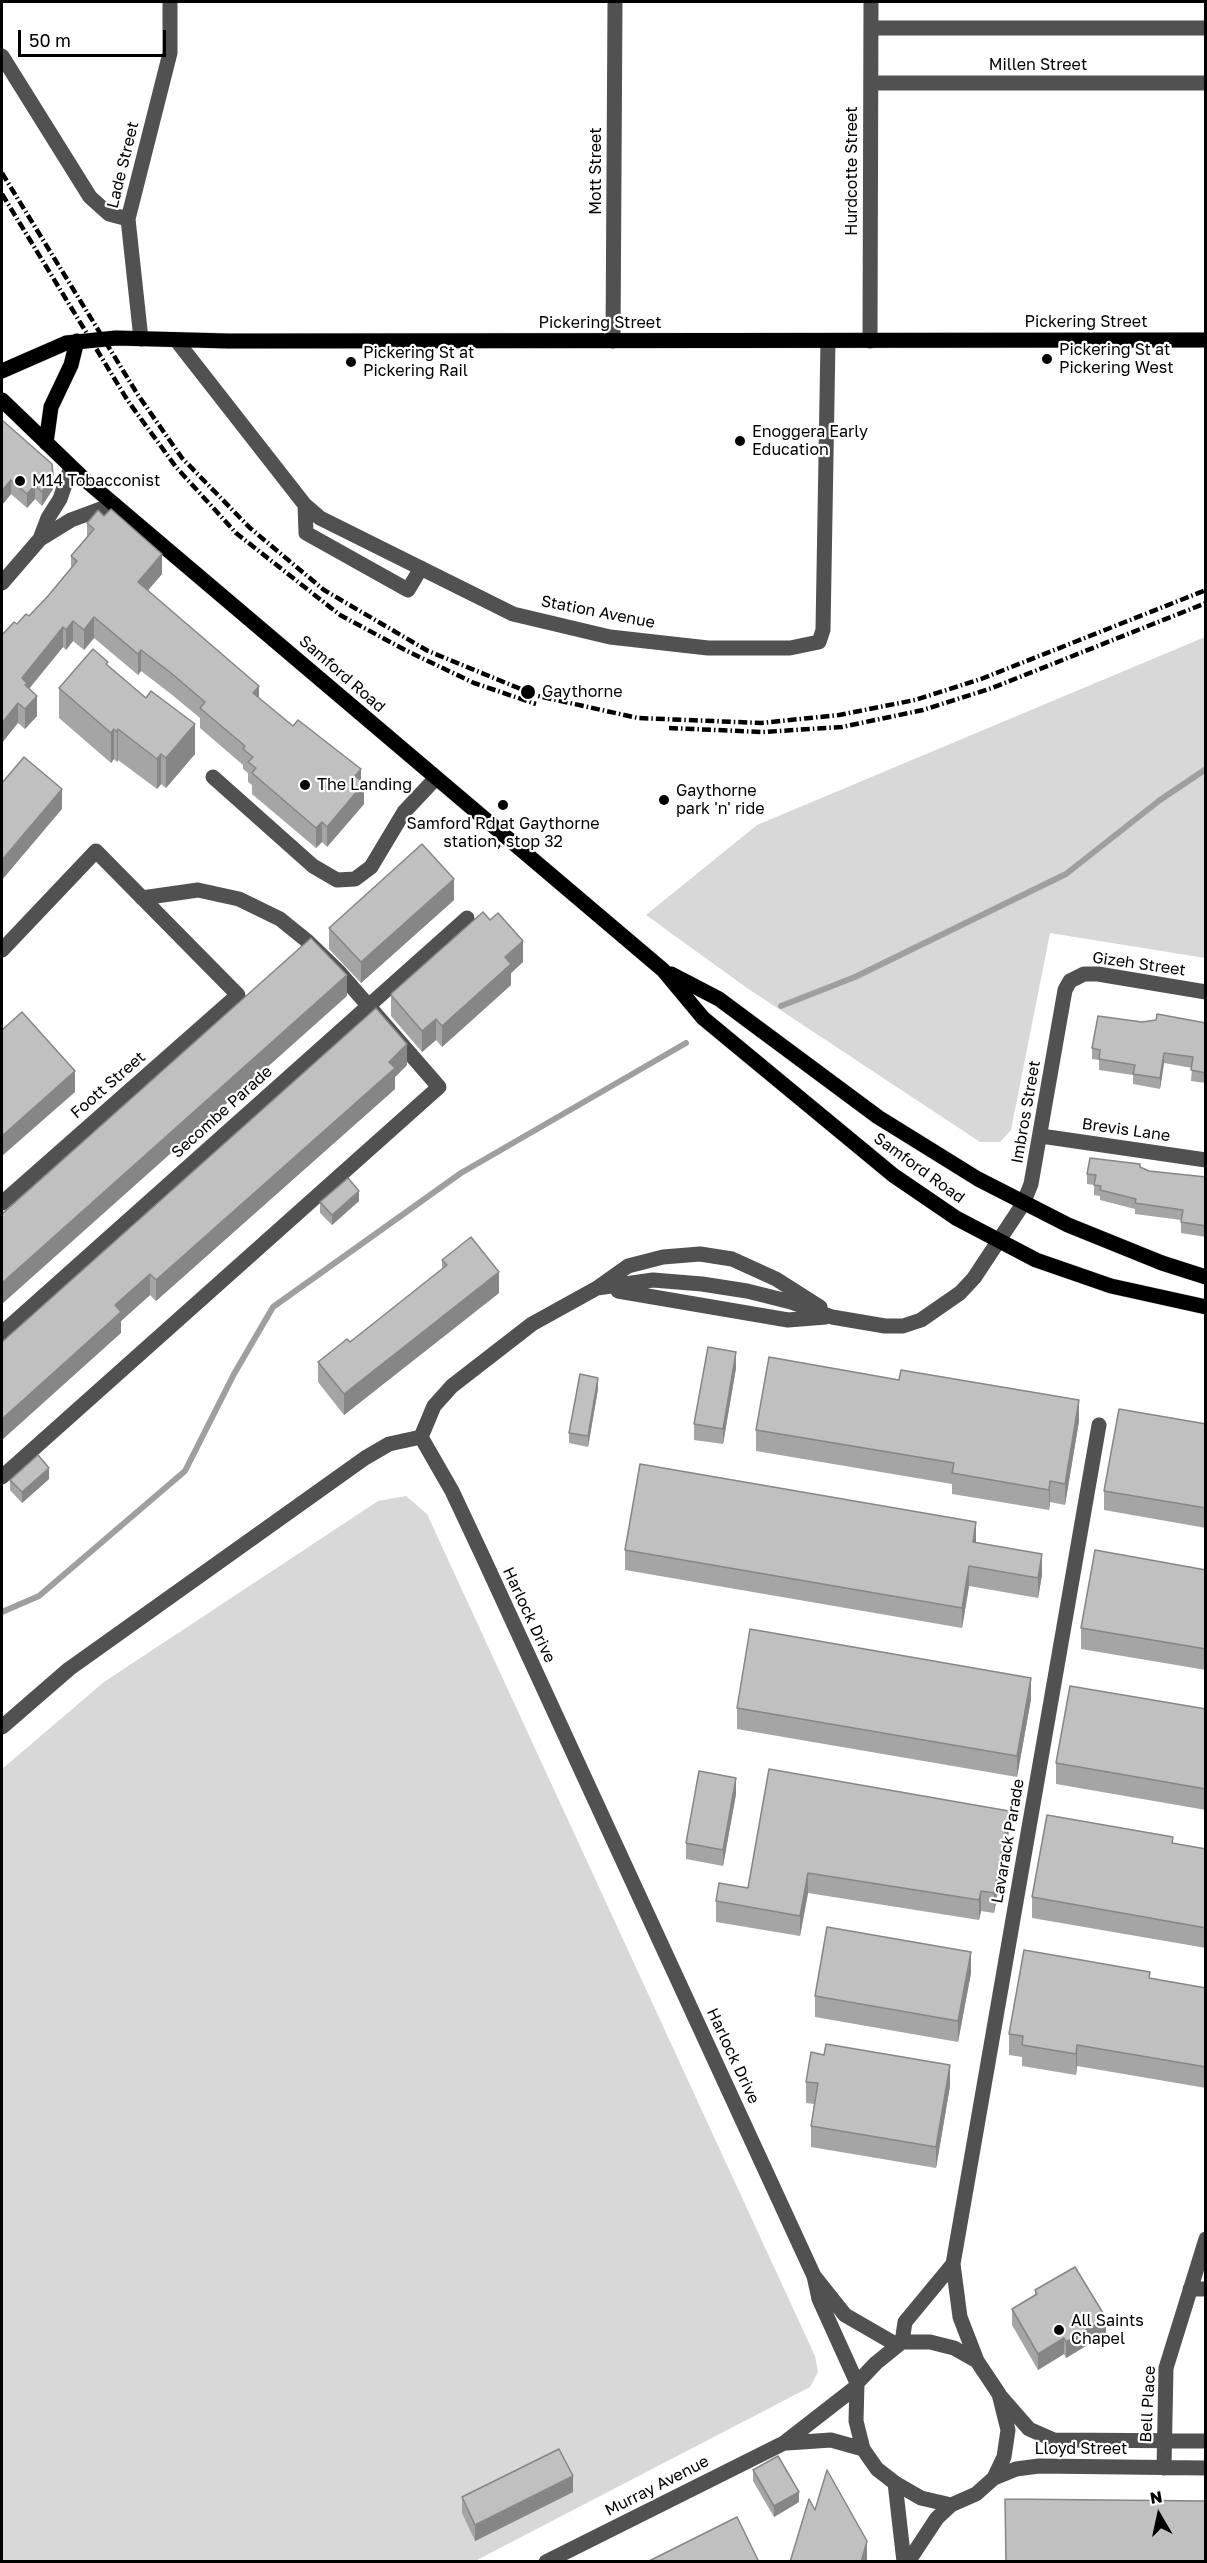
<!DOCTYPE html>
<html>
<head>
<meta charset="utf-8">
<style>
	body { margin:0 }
	#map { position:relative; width:1207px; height:2563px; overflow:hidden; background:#fff; font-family:"Golos Text",sans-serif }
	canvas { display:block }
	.frame { position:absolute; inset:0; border:3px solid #000; pointer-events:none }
	.north { position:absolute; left:1129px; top:2485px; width:60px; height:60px; -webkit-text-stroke:4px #fff; paint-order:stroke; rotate:351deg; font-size:16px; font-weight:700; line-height:24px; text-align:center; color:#000 }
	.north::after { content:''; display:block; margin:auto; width:21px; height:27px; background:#000; clip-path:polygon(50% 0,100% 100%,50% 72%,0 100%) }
	.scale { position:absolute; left:18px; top:30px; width:148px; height:27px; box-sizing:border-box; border:3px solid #000; border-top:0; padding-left:8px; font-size:18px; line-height:21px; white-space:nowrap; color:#000; -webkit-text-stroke:4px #fff; paint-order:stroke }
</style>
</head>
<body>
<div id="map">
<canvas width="1207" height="2563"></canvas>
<div class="frame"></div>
<div class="north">N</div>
<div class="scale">50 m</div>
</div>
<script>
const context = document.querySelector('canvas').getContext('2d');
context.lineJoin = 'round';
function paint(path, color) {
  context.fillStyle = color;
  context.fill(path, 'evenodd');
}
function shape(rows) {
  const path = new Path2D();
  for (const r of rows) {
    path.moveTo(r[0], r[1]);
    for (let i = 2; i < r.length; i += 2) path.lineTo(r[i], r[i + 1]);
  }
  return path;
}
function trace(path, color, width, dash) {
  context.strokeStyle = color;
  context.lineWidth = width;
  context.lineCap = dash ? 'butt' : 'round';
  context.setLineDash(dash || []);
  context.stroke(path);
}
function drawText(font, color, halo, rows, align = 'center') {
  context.font = font + ' "Golos Text",sans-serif';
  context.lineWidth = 4.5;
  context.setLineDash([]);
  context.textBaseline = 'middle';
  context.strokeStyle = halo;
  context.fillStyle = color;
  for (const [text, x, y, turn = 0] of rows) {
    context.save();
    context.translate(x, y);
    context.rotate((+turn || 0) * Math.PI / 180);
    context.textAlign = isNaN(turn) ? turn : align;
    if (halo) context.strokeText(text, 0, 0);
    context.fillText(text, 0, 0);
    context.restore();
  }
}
paint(shape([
	[1205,637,1205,958,1050,933,1011,1130,1000,1142,980,1142,747,988,646,915,757,825],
	[406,1496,427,1514,815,2356,818,2372,810,2387,475,2561,2,2561,2,1769,104,1682,378,1501]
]), '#d8d8d8');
trace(shape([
	[781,1006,855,977,1066,874,1160,800,1206,769],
	[2,1612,39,1596,185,1471,234,1374,273,1307,461,1173,686,1043]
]), '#9f9f9f', 6);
const major = shape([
	[2,371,66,343,116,338,228,341,1206,340],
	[2,400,83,478,663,970,703,1018,893,1175,956,1218,1036,1260,1111,1286,1206,1307],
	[46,443,51,407,71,365,77,341],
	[671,974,719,999,878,1117,978,1179,1068,1225,1162,1263,1206,1277]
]);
trace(major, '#dbdbdb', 16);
trace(shape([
	[871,28,1206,28],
	[2,56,90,197,109,214,128,219],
	[871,83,1206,83],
	[141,339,128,219,170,53,170,2],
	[176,340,305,505,320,518,513,614,610,637,708,648,790,648,819,642,823,630,828,341],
	[613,341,615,2],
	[870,341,871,2],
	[305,505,306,533,408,590,421,568],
	[40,539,48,518,60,499,71,467],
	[2,583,40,539,71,520,114,504],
	[213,777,313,866,337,880,355,879,371,867,404,812,435,779],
	[2,950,96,851,238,995,2,1203],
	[1041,1136,1206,1160],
	[597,1288,653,1280,702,1284,747,1291,791,1302,832,1317,885,1326,903,1326,921,1320,960,1293,974,1278,1023,1204,1031,1184,1065,990,1070,981,1084,974,1098,974,1206,992],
	[618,1291,788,1320,826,1317],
	[2,1333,467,918],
	[421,1437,434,1406,452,1386,532,1324,597,1288,628,1266,663,1257,700,1254,732,1259,776,1279,820,1307],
	[2,1477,439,1087,339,972,306,940,280,919,239,899,198,890,142,898],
	[2,1727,69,1669,365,1458,389,1444,421,1437,452,1491,483,1557,814,2276,819,2299,857,2383],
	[814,2276,845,2315,897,2345],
	[1190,2289,1206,2289],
	[902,2342,930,2342,954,2348,977,2361,999,2394,1008,2430,1004,2457,994,2478,976,2494,951,2505,921,2498,895,2483,877,2469,863,2449,856,2421,857,2383,876,2363,902,2342],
	[902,2342,905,2322,953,2264],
	[977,2361,960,2317,953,2264,1099,1425],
	[1001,2397,1029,2429,1054,2440,1206,2441],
	[787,2443,831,2440,863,2449],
	[1164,2468,1166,2368,1206,2239],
	[994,2478,1016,2469,1039,2466,1206,2468],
	[895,2483,904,2562],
	[546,2562,784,2443,856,2387],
	[908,2562,937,2518,951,2505]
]), '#515151', 15);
trace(major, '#000', 15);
trace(shape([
	[2,173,138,395,182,458,250,528,324,590,428,651,538,696,638,718,761,723,839,715,915,700,981,679,1206,590],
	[2,194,128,401,176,467,236,533,340,615,407,651,474,683,536,704],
	[669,728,763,732,842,727,923,710,992,688,1206,603]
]), '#000', 4.5, [9, 3, 1.5, 3]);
paint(shape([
	[2,420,53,489,42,506,35,499,27,508,11,494,2,505],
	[87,523,162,574,148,590,259,699,361,781,364,804,327,847,322,842,316,848,252,794,252,785,248,782,248,773,243,769,243,765,200,728,200,718,171,694,141,671,138,675,94,638,84,650,73,641,66,650,63,647,29,689,37,716,25,729,18,723,17,624,29,616,48,596,71,569,71,556,87,537],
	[108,666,195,754,166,788,161,784,157,789,118,760,117,762,114,759,111,763,59,718,59,688],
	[454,900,361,983,329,949,329,928],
	[523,962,511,973,511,985,442,1047,436,1040,422,1052,391,1016,391,995],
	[1142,1022,1206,1023,1206,1083,1191,1081,1192,1068,1164,1063,1160,1089,1133,1084,1133,1075,1099,1070,1099,1060,1092,1059,1092,1048],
	[407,1065,395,1077,395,1089,156,1301,150,1295,121,1321,121,1333,2,1342],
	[1140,1167,1149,1171,1206,1177,1206,1237,1181,1233,1181,1220,1135,1214,1135,1209,1100,1200,1100,1196,1094,1195,1094,1185,1087,1184,1087,1174],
	[359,1201,332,1225,320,1213,320,1202],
	[442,1260,499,1293,344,1415,318,1382,318,1362,350,1342,442,1269],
	[736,1368,723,1444,694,1440,694,1424],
	[598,1389,588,1447,569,1443,569,1433],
	[1079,1421,1065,1505,1050,1502,1049,1510,952,1494,952,1484,756,1451,756,1430],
	[1206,1424,1206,1528,1104,1510,1104,1491],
	[49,1479,22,1503,10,1490,10,1480],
	[976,1543,1042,1575,1038,1598,969,1586,962,1628,625,1570,625,1550],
	[1206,1570,1206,1670,1081,1649,1081,1628],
	[1031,1699,1017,1777,737,1729,737,1708],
	[1206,1709,1206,1810,1056,1784,1056,1763],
	[769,1769,1009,1831,994,1913,981,1911,979,1920,808,1893,800,1936,716,1922,716,1901,748,1888],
	[736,1794,723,1866,686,1859,686,1843],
	[1173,1843,1206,1849,1206,1948,1032,1918,1032,1897],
	[971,1973,958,2042,815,2017,815,1996],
	[1150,1978,1206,1988,1206,2088,1077,2066,1076,2075,1022,2066,1022,2057,1009,2055,1009,2034],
	[806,2082,950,2086,936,2168,811,2147,811,2126,814,2104,806,2103],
	[1035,2290,1106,2334,1066,2358,1064,2354,1038,2370,1012,2325,1012,2309,1035,2295],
	[753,2470,799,2502,774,2517,753,2481],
	[573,2492,475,2541,462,2513,462,2497]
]), '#a5a5a5');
paint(shape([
	[53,475,53,489,42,506,42,492],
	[11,480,11,494,2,505,2,491],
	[35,485,35,499,27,508,27,494],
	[162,554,162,574,138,602,138,582],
	[94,617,94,638,84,650,84,630],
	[73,621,73,641,66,650,66,630],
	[63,627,63,647,27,691,22,678],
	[141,650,141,671,138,675,138,654],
	[259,686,259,706,253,693],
	[37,696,37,716,25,729,25,709],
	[18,703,18,723,2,743,2,723],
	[195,724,195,754,166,788,166,758],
	[114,729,114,759,111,763,111,733],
	[118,729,118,760,117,762,117,732],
	[161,754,161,784,157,789,157,759],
	[361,769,361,787,364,783,364,804,327,847,327,827,355,776],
	[62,789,62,809,2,880,2,860],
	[322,822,322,842,316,848,316,828],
	[454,879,454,900,361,983,361,962],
	[523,941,523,962,511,973,511,985,442,1047,442,1026,505,957],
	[347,975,347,996,2,1304,2,1283],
	[436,1019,436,1040,422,1052,422,1031],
	[407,1044,407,1065,395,1077,395,1089,156,1301,156,1280],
	[1164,1053,1164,1063,1160,1089,1160,1078],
	[75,1071,75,1092,2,1156,2,1136],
	[359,1191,359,1201,332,1225,332,1215],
	[499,1272,499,1293,344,1415,344,1394],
	[150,1274,150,1295,121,1321,121,1333,2,1440,2,1419,115,1305],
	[736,1352,736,1368,723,1444,723,1429],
	[598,1378,598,1389,588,1447,588,1436],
	[1079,1400,1079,1421,1065,1505,1065,1484],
	[49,1468,49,1479,22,1503,22,1492],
	[1050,1481,1050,1502,1049,1510,1049,1490],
	[976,1522,976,1543,973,1542],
	[1042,1554,1042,1575,1038,1598,1038,1578],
	[969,1566,969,1586,962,1628,962,1608],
	[1031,1678,1031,1699,1017,1777,1017,1756],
	[736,1778,736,1794,723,1866,723,1850],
	[1009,1811,1009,1831,994,1913,994,1893],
	[808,1873,808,1893,800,1936,800,1916],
	[981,1891,981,1911,979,1920,979,1900],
	[971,1952,971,1973,958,2042,958,2021],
	[1077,2045,1077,2066,1076,2075,1076,2054],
	[950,2065,950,2086,936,2168,936,2147],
	[1106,2318,1106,2334,1066,2358,1066,2342],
	[1064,2338,1064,2354,1038,2370,1038,2354],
	[573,2476,573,2492,475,2541,475,2525],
	[799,2492,799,2502,774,2517,774,2506],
	[867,2541,867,2562,861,2562]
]), '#868686');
const building = shape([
	[2,420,52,464,53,475,42,492,35,485,27,494,11,480,2,491,2,420],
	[111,509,162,554,138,582,259,686,253,693,293,726,298,720,361,769,355,776,364,783,327,827,322,822,316,828,252,773,256,768,248,762,253,757,243,749,245,746,200,708,205,702,171,673,141,650,138,654,94,617,84,630,73,621,66,630,63,627,22,678,27,683,25,685,37,696,25,709,18,703,2,723,2,635,14,622,17,624,26,614,29,616,48,596,77,561,71,556,94,529,87,523,98,510,104,516,111,509],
	[93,649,108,662,106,664,146,698,151,691,195,724,166,758,161,754,157,759,118,729,117,732,114,729,111,733,59,688,93,649],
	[24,757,62,789,2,860,2,783,24,757],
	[422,844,454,879,361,962,329,928,422,844],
	[483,912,490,920,498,913,523,941,505,957,511,964,442,1026,436,1019,422,1031,391,995,392,993,483,912],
	[311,938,347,975,2,1283,2,1214,311,938],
	[376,1008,407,1044,389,1062,395,1068,156,1280,150,1274,115,1305,121,1312,2,1419,2,1342,376,1008],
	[22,1012,75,1071,2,1136,2,1030,22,1012],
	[1157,1014,1206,1023,1206,1073,1191,1070,1193,1057,1164,1053,1160,1078,1133,1074,1135,1065,1099,1059,1100,1050,1092,1048,1098,1016,1142,1022,1156,1020,1157,1014],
	[1090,1158,1140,1164,1140,1167,1149,1171,1206,1177,1206,1226,1181,1222,1183,1210,1135,1203,1136,1199,1100,1190,1101,1186,1094,1185,1096,1175,1087,1174,1090,1158],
	[348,1178,359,1191,332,1215,320,1202,348,1178],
	[471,1237,499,1272,344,1394,318,1362,347,1339,350,1342,447,1265,442,1260,471,1237],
	[708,1347,736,1352,723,1429,694,1424,708,1347],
	[769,1357,899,1380,901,1370,1079,1400,1065,1484,1050,1481,1049,1490,952,1473,954,1463,756,1430,769,1357],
	[580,1374,598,1378,588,1436,569,1433,580,1374],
	[1119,1409,1206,1424,1206,1508,1104,1491,1119,1409],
	[38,1455,49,1468,22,1492,10,1480,38,1455],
	[640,1464,976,1522,973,1542,1042,1554,1038,1578,969,1566,962,1608,625,1550,640,1464],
	[1095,1550,1206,1570,1206,1649,1081,1628,1095,1550],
	[750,1629,1031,1678,1017,1756,737,1708,750,1629],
	[1070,1686,1206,1709,1206,1789,1056,1763,1070,1686],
	[769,1769,1009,1811,994,1893,981,1891,979,1900,808,1873,800,1916,716,1901,719,1883,748,1888,769,1769],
	[699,1771,736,1778,723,1850,686,1843,699,1771],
	[1047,1815,1173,1837,1172,1843,1206,1849,1206,1928,1032,1897,1047,1815],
	[827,1927,971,1952,958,2021,815,1996,827,1927],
	[1024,1950,1150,1972,1149,1978,1206,1988,1206,2067,1077,2045,1076,2054,1022,2045,1023,2036,1009,2034,1024,1950],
	[826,2044,950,2065,936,2147,811,2126,818,2083,806,2082,811,2052,824,2055,826,2044],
	[1075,2267,1106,2318,1066,2342,1064,2338,1038,2354,1012,2309,1037,2294,1035,2290,1075,2267],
	[559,2449,573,2476,475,2525,462,2497,559,2449],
	[778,2456,799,2492,774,2506,753,2470,778,2456],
	[827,2470,867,2541,861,2562,790,2562,809,2499,815,2510,827,2470],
	[1005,2499,1206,2501,1206,2562,1006,2562,1005,2499],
	[737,2517,759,2562,647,2562,737,2517]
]);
paint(building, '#c0c0c0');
trace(building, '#868686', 1.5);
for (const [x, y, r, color] of [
	[1047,359,6,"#000"],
	[351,362,6,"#000"],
	[740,441,6,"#000"],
	[20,481,6,"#000"],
	[528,692,8,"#000"],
	[305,785,6,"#000"],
	[664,800,6,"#000"],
	[503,805,6,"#000"],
	[1059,2330,6,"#000"]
]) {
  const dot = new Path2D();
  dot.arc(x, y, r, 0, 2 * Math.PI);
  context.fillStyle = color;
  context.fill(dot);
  trace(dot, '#fff', 2);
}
drawText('16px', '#000', '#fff', [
	["Millen Street",1038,65],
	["Lade Street",123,165,-76],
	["Mott Street",596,171,-90],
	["Hurdcotte Street",852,171,-90],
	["Pickering Street",1086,322],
	["Pickering Street",600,323],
	["Station Avenue",598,612,11],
	["Samford Road",342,674,41],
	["Gizeh Street",1139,964,8],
	["Foott Street",108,1085,-41],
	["Secombe Parade",222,1112,-42],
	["Imbros Street",1026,1112,-80],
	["Brevis Lane",1126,1130,8],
	["Samford Road",919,1168,36],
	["Harlock Drive",529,1615,65],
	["Lavarack Parade",1008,1841,-80],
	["Harlock Drive",733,2056,65],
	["Bell Place",1148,2404,-87],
	["Lloyd Street",1081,2449],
	["Murray Avenue",657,2486,-27]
]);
drawText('16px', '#000', '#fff', [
	["Pickering St at",1059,350],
	["Pickering West",1059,368],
	["Pickering St at",363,353],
	["Pickering Rail",363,371],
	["Enoggera Early",752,432],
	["Education",752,450],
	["M14 Tobacconist",32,481],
	["Gaythorne",542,692],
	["The Landing",317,785],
	["Gaythorne",676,791],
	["park 'n' ride",676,809],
	["Samford Rd at Gaythorne",503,824,"center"],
	["station, stop 32",503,842,"center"],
	["All Saints",1071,2321],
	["Chapel",1071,2339]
], 'left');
</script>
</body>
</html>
